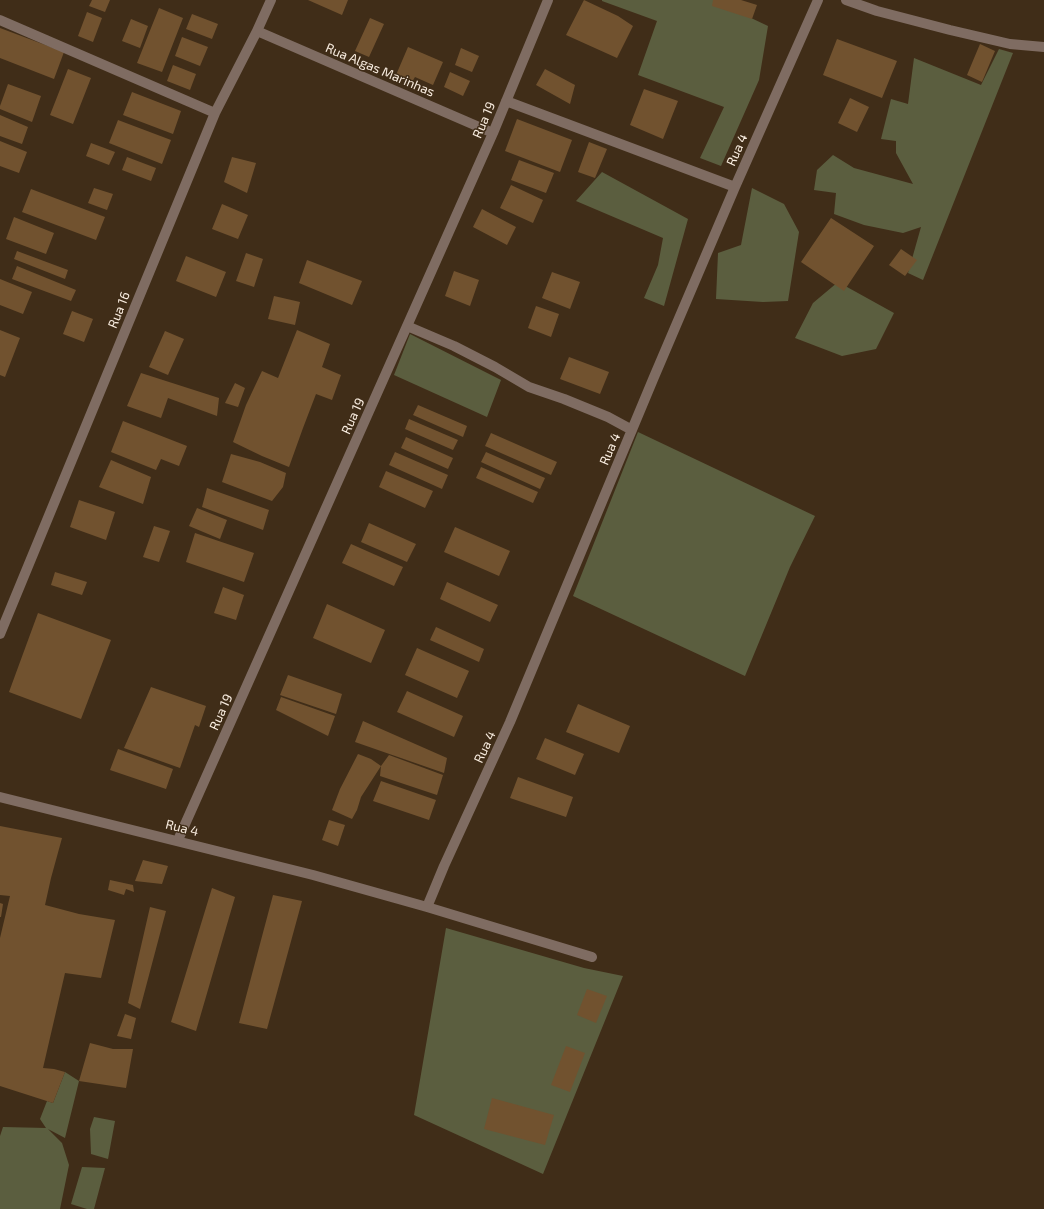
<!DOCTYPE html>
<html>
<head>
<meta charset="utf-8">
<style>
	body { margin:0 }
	canvas { display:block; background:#402d18 }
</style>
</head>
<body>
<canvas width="1044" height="1209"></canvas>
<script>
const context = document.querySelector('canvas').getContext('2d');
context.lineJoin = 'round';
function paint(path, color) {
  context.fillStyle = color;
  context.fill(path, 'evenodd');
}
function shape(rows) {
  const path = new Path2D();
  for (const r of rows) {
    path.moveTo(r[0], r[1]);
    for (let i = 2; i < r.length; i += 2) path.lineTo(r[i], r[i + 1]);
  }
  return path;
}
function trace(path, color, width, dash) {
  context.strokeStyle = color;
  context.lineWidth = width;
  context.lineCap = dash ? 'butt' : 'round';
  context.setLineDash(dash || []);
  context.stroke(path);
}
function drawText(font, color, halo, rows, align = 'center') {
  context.font = font + ' "Exo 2",sans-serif';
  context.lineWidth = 3;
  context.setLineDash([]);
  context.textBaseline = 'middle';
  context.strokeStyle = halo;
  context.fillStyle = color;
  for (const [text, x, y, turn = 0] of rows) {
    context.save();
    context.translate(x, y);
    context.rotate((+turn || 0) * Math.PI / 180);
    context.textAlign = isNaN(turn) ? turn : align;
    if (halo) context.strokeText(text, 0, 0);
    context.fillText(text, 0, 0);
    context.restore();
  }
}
paint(shape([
	[602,0,713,0,768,26,759,80,721,166,700,158,724,107,638,75,657,21,602,1],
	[999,49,1013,53,923,280,908,273,921,227,903,233,864,225,834,214,836,193,814,190,817,170,833,155,854,168,913,184,896,153,896,141,881,139,891,99,908,104,914,58,981,85],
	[602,172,688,219,664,306,644,298,658,265,663,238,576,201],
	[752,188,784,204,799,232,788,301,763,302,716,299,718,253,741,245],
	[838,282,894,313,876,349,842,356,795,338,813,303],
	[410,334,501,380,487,417,394,375],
	[638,432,815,516,790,567,745,676,573,596],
	[446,928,584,968,623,976,543,1174,414,1115],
	[65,1072,79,1081,65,1138,48,1129,62,1143,69,1165,60,1209,0,1209,0,1136,3,1127,46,1128,40,1119,47,1101,53,1103],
	[94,1117,115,1121,108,1159,91,1154,90,1129],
	[82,1167,105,1168,94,1209,87,1209,71,1204]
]), '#5b5e3f');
paint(shape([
	[92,0,110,0,105,12,89,6],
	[308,0,348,0,342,15],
	[584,0,618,16,633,26,617,58,566,35],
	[713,0,741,0,757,5,752,19,712,6],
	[159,8,183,18,162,72,137,63],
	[87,12,102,18,93,42,78,36],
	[192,14,218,24,212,39,186,29],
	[370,18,384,24,369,57,355,51],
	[131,19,148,26,140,48,122,41],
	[0,28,64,52,54,79,0,58],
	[182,37,208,47,200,66,175,56],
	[837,39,897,61,882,98,823,75],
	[980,44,995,51,982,82,967,75],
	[408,47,443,62,433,85,415,77,412,82,396,75],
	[461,48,479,56,472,72,455,65],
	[173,65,196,74,190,90,167,81],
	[68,69,91,78,73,124,50,115],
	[545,69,575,85,570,104,536,85],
	[450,72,470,81,463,96,444,87],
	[8,84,41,96,32,122,0,109,0,106],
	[644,89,678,101,663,139,630,125],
	[132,92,181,111,173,134,123,115],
	[850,98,869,107,857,132,838,123],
	[0,115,28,127,22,144,0,136],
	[517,119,572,140,560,172,505,151],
	[118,120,171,140,162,164,109,143],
	[0,141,27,152,19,173,0,166],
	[589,142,607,149,595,178,578,172],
	[91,143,115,152,109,165,86,156],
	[127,157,156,168,151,181,122,170],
	[232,157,256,163,247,193,224,182],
	[519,160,554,173,546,193,511,180],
	[511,185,543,200,533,223,500,208],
	[94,188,113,194,107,210,88,203],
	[31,189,105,217,96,240,22,212],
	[222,204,248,215,238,239,212,229],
	[482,209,516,227,507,245,473,227],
	[14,217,54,233,46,254,6,239],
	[831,218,874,246,844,291,801,262],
	[901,249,917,260,905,276,889,265],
	[17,251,68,270,65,279,14,259],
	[246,253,263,259,254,287,236,281],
	[186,256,226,272,216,297,176,281],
	[307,260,362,281,352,305,299,283],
	[17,266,76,290,71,301,12,279],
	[454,271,479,280,470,306,445,296],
	[552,272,580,282,570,309,542,298],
	[0,279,32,292,23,314,0,305],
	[274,296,300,302,295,325,268,319],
	[536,306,559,314,551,337,528,328],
	[72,311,93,319,84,342,63,334],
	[0,330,20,338,5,377,0,375],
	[297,330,330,344,322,367,341,375,332,400,316,394,303,428,289,467,262,456,233,442,246,405,262,371,278,378],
	[165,331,184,339,168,375,149,367],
	[569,357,609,372,600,394,560,379],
	[141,373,219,398,217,416,168,398,161,418,127,406],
	[235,383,245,388,238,407,225,403],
	[418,405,467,426,463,437,413,415],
	[409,419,458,440,453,450,405,429],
	[123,421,187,446,179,466,161,459,156,470,111,452],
	[491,433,557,462,551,475,485,446],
	[406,437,453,458,448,469,401,448],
	[395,452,448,475,442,489,389,465],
	[486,452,545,478,540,489,481,462],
	[231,454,260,462,286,473,283,487,272,501,222,482],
	[111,460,151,477,143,504,99,487],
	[481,467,538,492,533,503,476,478],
	[386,471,433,491,425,508,379,487],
	[207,488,269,510,263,530,202,507],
	[79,500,115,512,106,540,70,527],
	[197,508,227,520,220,539,189,526],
	[369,523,416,544,407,562,361,542],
	[154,526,170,531,159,562,143,557],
	[455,527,510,551,499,576,444,552],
	[195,533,254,553,244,582,186,562],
	[351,544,403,567,394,586,342,563],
	[55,572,87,582,82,595,51,585],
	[447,582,498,605,490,622,440,599],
	[223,587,244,595,236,620,214,613],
	[327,604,385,630,371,663,313,638],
	[38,613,111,640,81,719,9,692],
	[436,627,484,649,479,662,430,640],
	[417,648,469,671,457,698,405,675],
	[288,675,342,694,336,714,280,695],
	[151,687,206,706,199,727,195,725,180,768,124,748],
	[407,691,463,716,454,737,397,712],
	[281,697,335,716,328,736,276,710],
	[578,704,630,726,619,753,566,732],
	[363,721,447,758,444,773,355,742],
	[545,738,584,754,575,775,536,759],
	[118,749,173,769,166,789,110,770],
	[358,754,371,759,381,766,389,755,443,775,437,795,380,776,381,766,361,797,357,810,352,819,332,810,340,789],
	[518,777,573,797,566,817,510,798],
	[381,781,436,800,429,820,373,801],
	[329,820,345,825,338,846,322,840],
	[0,826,62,838,51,878,45,905,79,914,115,920,101,978,65,973,43,1068,54,1069,65,1072,53,1103,0,1086,0,938,10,896,0,895],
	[143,860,168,866,162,884,135,881],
	[110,880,133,885,134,892,126,889,124,895,108,890],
	[212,888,235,897,196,1031,171,1022],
	[273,895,302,901,267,1029,239,1023],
	[0,903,3,904,1,917,0,917],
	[150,907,166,911,140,1009,128,1003],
	[587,989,607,996,596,1023,577,1015],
	[125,1014,136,1018,131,1039,117,1036],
	[90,1043,113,1049,133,1049,126,1088,79,1081],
	[566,1046,585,1053,570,1092,551,1085],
	[492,1098,554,1115,545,1145,484,1129]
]), '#71522f');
trace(shape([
	[846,0,877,11,950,30,1010,44,1044,47],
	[0,20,215,113],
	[257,31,493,133],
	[506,101,735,187],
	[407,326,454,346,495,367,529,387,564,399,608,417,632,430],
	[0,634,215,113,257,31,271,0],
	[0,797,313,875,427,907,592,957],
	[178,840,493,133,548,0],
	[427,907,444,866,510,722,654,377,735,187,818,0]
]), '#7f6c62', 10);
drawText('13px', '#f9ede0', '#402d18', [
	["Rua Algas Marinhas",380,70,23],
	["Rua 19",484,120,-67],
	["Rua 4",737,150,-66],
	["Rua 16",119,310,-68],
	["Rua 19",353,416,-66],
	["Rua 4",610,449,-67],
	["Rua 19",221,712,-66],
	["Rua 4",485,747,-65],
	["Rua 4",182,828,14]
]);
</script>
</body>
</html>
